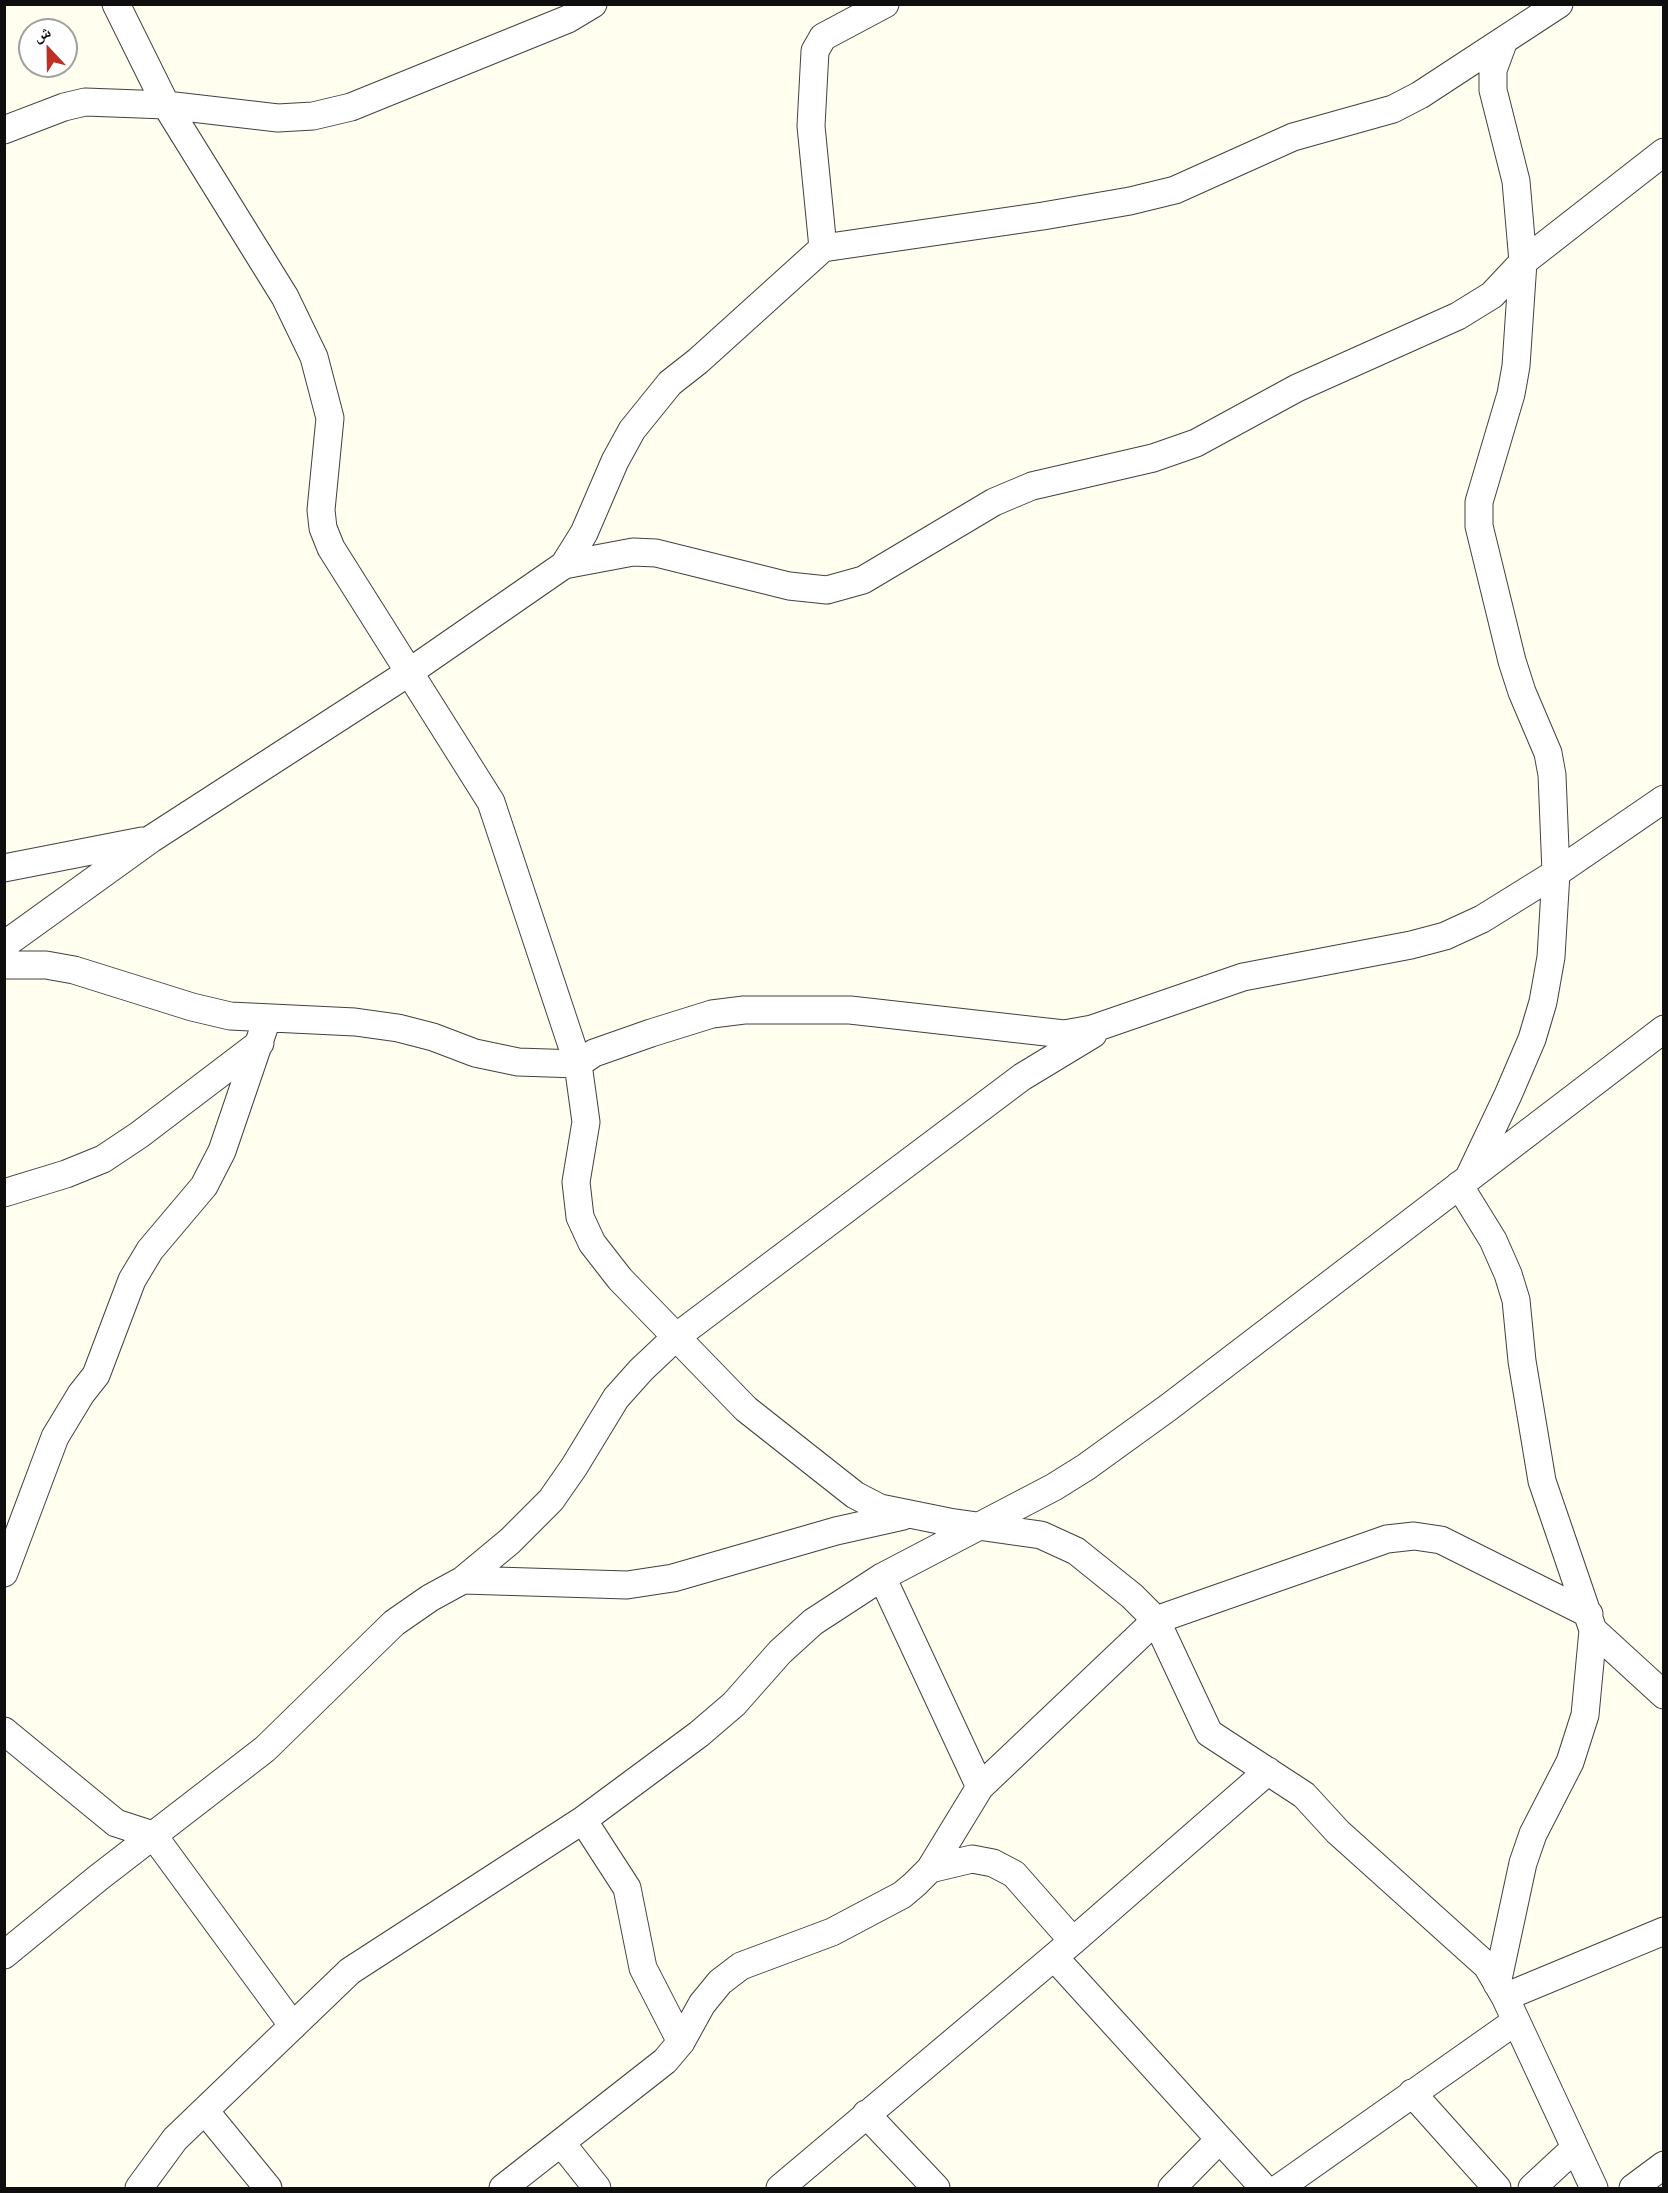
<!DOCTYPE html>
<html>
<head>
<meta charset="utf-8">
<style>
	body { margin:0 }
	#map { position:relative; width:1668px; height:2193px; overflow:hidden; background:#fffeef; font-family:"IBM Plex Serif","Noto Naskh Arabic",serif }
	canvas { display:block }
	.frame { position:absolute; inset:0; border:6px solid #0e0e0e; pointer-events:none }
	.north { position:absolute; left:18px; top:18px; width:60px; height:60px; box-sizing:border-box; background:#fff; border:2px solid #9f9f9f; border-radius:50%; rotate:338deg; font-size:16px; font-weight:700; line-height:24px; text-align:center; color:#0e0e0e }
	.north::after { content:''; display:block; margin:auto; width:21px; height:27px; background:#c12e23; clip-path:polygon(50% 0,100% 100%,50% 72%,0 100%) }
</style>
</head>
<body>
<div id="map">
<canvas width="1668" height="2193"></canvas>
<div class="frame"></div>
<div class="north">ش</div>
</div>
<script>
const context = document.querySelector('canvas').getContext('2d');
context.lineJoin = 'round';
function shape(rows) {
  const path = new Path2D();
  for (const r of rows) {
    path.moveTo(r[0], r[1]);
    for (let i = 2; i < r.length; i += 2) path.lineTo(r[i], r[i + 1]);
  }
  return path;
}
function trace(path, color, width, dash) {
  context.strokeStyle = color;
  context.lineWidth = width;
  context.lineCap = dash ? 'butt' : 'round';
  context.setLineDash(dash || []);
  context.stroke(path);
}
const minor = shape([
	[4,130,64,107,85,102,166,105,278,118,313,116,351,107,568,19,593,4],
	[823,248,811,126,815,51,823,37,885,4],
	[564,565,633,552,656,553,789,586,827,590,863,580,994,502,1032,486,1153,458,1196,443,1297,388,1458,316,1492,295,1523,262,1664,152],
	[4,868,142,841],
	[4,945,151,839,408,673,564,565,584,533,615,461,632,430,670,383,698,361,823,248,1043,216,1130,201,1175,190,1293,137,1393,109,1420,95,1559,4],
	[4,965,46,965,74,970,192,1007,230,1016,355,1022,398,1028,433,1037,475,1053,518,1062,578,1064,491,802,331,548,323,528,321,510,330,418,314,357,285,297,166,105,116,4],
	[1470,1175,1508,1095,1532,1039,1543,1002,1551,957,1556,873,1552,775,1548,753,1522,692,1512,661,1479,526,1479,502,1511,394,1516,366,1523,262,1516,181,1493,90,1493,70,1503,43],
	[1459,1185,1493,1240,1508,1274,1516,1300,1522,1361,1542,1481,1593,1630,1585,1715,1570,1762,1533,1834,1523,1863,1497,1984],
	[4,1193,66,1174,103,1159,139,1135,260,1043],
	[4,1573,55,1437,81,1394,96,1375,132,1280,150,1250,204,1186,222,1151,267,1019],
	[882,1577,980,1787,1156,1620,1387,1539,1414,1536,1441,1540,1589,1614],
	[463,1580,627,1585,673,1578,836,1531,903,1516],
	[1593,1630,1664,1695],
	[4,1731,116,1823,153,1835,293,2026],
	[583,1820,627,1888,643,1968,681,2042],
	[930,1869,972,1859,993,1863,1014,1874,1073,1941],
	[4,1955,98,1878,265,1749,394,1623,430,1598,463,1580,510,1541,551,1500,574,1467,616,1398,641,1370,676,1337,1022,1077,1093,1034],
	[1054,1957,1264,2188],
	[1505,1997,1664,1931],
	[1412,2093,1497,2188],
	[205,2111,268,2188],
	[866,2114,936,2188],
	[562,2144,597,2188],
	[139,2188,175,2139,350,1971,583,1820,699,1734,734,1704,780,1652,813,1622,882,1577,1054,1487,1086,1467,1169,1407,1664,1029],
	[503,2188,665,2061,681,2042,702,2004,720,1982,741,1966,832,1932,902,1895,915,1884,930,1869,980,1787],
	[780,2188,1073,1941,1268,1771],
	[1172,2188,1219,2140],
	[1279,2188,1516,2021],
	[1532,2188,1574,2149],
	[1594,2188,1505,1997,1487,1966,1338,1832,1304,1795,1209,1733,1156,1620,1132,1596,1076,1551,1041,1535,949,1522,880,1508,855,1495,746,1409,620,1279,592,1243,580,1217,576,1182,586,1122,578,1064,594,1053,651,1033,712,1014,744,1010,850,1010,1064,1034,1092,1029,1243,977,1411,945,1445,936,1482,919,1556,873,1664,799],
	[1633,2188,1664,2165]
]);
trace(minor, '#414141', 29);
trace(minor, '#fff', 27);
</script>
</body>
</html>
